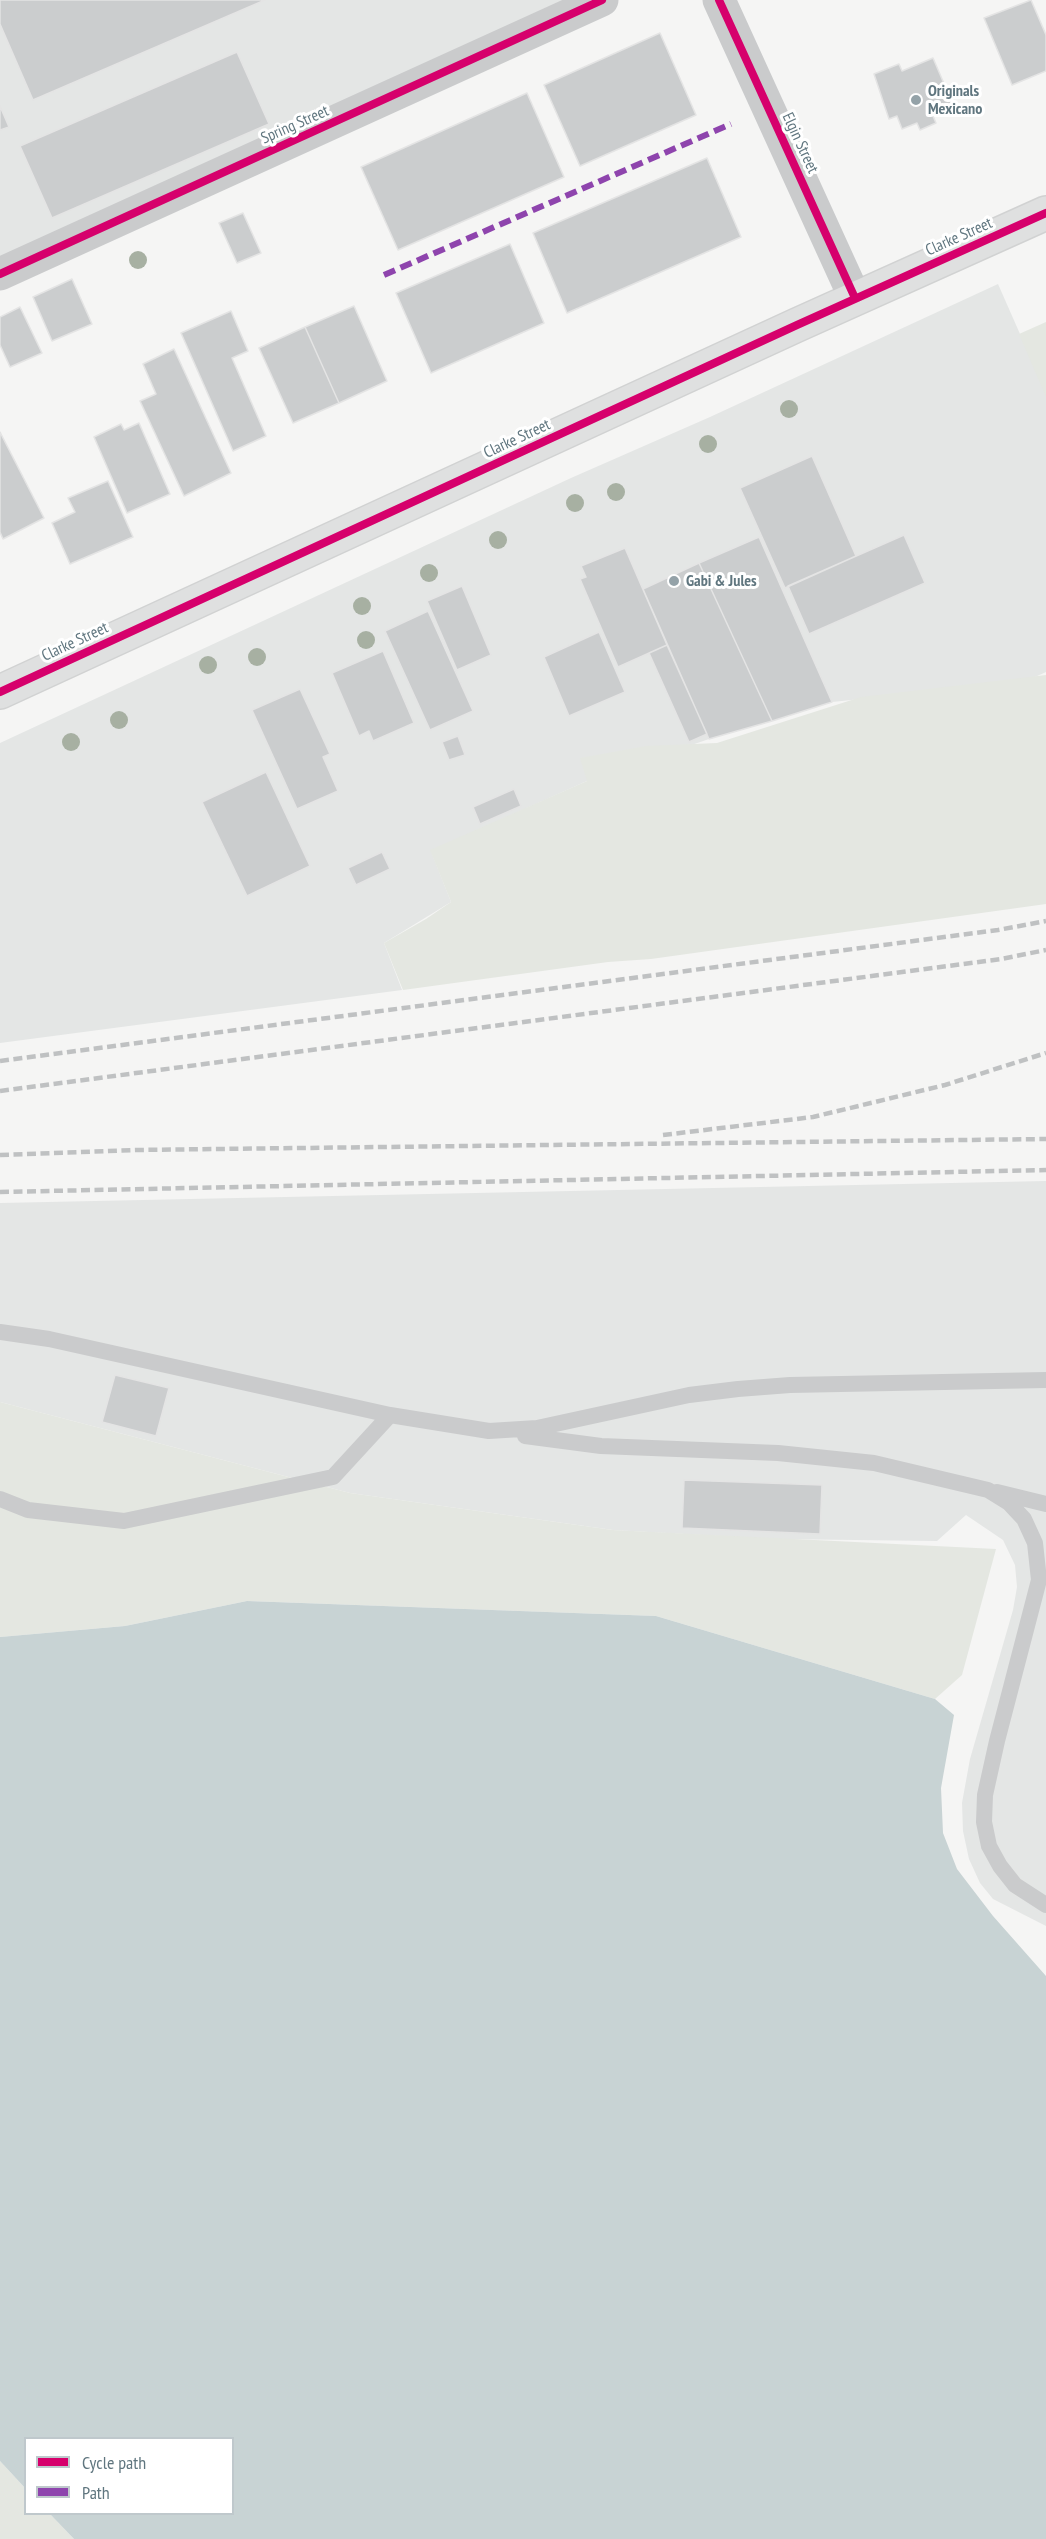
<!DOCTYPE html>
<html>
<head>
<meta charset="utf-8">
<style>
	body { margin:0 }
	#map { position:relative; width:1046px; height:2539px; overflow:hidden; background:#f5f5f4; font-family:"PT Sans Narrow",sans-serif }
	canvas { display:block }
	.legend { position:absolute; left:24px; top:2437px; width:210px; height:78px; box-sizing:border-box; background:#fff; border:2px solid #bfc8cc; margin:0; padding:8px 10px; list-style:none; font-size:18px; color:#60767f }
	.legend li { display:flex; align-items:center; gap:12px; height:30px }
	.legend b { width:30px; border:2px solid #bfc8cc }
</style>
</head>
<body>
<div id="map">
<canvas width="1046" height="2539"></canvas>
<ul class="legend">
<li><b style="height:8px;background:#d6006c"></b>Cycle path</li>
<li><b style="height:8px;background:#8e44ad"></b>Path</li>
</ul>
</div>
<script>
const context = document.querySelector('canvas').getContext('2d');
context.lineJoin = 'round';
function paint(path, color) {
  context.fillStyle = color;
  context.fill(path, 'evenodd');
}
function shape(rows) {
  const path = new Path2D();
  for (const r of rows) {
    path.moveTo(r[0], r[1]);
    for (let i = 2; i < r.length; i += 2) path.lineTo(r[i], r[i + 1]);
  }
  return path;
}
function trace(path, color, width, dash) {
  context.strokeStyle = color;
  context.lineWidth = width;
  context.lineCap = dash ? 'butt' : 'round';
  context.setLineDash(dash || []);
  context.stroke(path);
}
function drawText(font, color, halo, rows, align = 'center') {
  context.font = font + ' "PT Sans Narrow",sans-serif';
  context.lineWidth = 6;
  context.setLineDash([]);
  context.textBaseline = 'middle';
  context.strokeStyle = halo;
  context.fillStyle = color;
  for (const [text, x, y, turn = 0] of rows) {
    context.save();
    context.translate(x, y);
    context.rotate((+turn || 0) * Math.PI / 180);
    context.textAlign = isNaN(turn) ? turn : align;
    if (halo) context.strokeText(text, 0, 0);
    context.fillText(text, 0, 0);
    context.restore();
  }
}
paint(shape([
	[0,0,599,0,0,263],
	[998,284,1046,393,1046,672,1024,682,832,702,709,739,587,781,431,851,451,902,384,943,402,990,0,1043,0,743,571,478,710,417],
	[1046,1181,1046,1926,993,1899,980,1883,969,1859,963,1831,962,1803,970,1759,1013,1610,1017,1587,1015,1565,1003,1540,966,1515,937,1541,774,1539,613,1530,350,1493,0,1402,0,1203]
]), '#e4e6e5');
paint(shape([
	[1046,322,1046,397,1019,334],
	[1046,675,1046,904,651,959,608,962,403,990,384,943,426,919,451,902,430,850,587,781,580,758,646,746,717,743,861,697],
	[0,1402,350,1493,613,1530,996,1549,962,1675,935,1699,656,1616,247,1601,125,1626,0,1637],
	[0,2461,25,2488,26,2514,50,2514,74,2539,0,2539]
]), '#e4e7e1');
paint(shape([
	[247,1601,656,1616,935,1699,954,1715,941,1788,943,1833,957,1869,993,1916,1046,1976,1046,2539,74,2539,50,2514,232,2514,232,2438,26,2438,25,2488,0,2461,0,1637,125,1626]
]), '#c8d3d4');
const building = shape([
	[0,0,265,0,33,100,0,24,0,0],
	[1031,0,1046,35,1046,71,1012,85,984,18,1031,0],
	[660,33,696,115,580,166,544,85,660,33],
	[237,52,269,124,52,218,20,146,237,52],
	[933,58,954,107,933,116,936,123,920,130,917,123,902,129,897,116,889,119,874,74,899,64,902,71,933,58],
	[527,93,564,177,398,250,361,167,527,93],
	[0,106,9,127,0,130,0,106],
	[707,158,741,237,567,313,533,233,707,158],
	[243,213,261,253,237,263,219,223,243,213],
	[510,244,544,323,431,373,396,293,510,244],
	[72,279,92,324,52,341,33,297,72,279],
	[354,306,387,381,339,403,305,327,354,306],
	[20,307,42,353,10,367,0,345,0,317,20,307],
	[231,311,248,351,232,358,266,436,233,451,181,333,231,311],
	[305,327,339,403,293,423,259,348,305,327],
	[174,349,231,473,184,496,140,401,156,394,143,364,174,349],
	[139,423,170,494,127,513,94,437,121,424,124,430,139,423],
	[0,432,44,518,3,539,0,532,0,432],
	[812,456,856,556,785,588,740,488,812,456],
	[108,481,133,537,70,564,52,523,75,512,68,498,108,481],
	[904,535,925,583,809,634,788,586,904,535],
	[759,537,832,702,772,721,699,563,759,537],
	[625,548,667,645,618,667,580,579,586,577,581,566,625,548],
	[699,563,772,721,709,739,643,589,699,563],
	[462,586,491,655,457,670,427,601,462,586],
	[428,611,473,711,430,730,385,631,428,611],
	[599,632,625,692,569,716,544,657,599,632],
	[667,645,707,734,689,742,649,653,667,645],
	[383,651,414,723,373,741,369,731,359,736,332,673,383,651],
	[300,689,330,754,323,757,338,791,297,809,252,710,300,689],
	[458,736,465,755,449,760,442,742,458,736],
	[266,772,310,866,247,896,202,802,266,772],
	[514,789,521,806,480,824,473,807,514,789],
	[382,852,390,869,356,885,348,868,382,852],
	[115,1375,169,1388,156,1436,102,1422,115,1375],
	[684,1480,822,1485,820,1534,682,1528,684,1480]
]);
paint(building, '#cbcdce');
trace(building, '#e4e4e4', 1.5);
const secondary = shape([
	[0,692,797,325,1046,213]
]);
trace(secondary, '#d1d2d2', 36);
trace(shape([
	[0,1332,49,1339,390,1415,489,1431,537,1428,689,1395,738,1389,790,1385,1046,1380],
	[525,1436,601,1446,778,1453,874,1463,988,1490,1009,1503,1024,1519,1035,1543,1039,1580,997,1741,985,1795,984,1822,989,1846,1000,1866,1015,1885,1046,1905],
	[997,1492,1046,1504],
	[0,1499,28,1510,124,1521,333,1477,390,1415]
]), '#cacbcc', 16);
trace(shape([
	[719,0,855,298],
	[0,274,602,0]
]), '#cacbcc', 33);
trace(secondary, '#dfe0e0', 33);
trace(shape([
	[0,1061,998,930,1046,921],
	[0,1091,1001,959,1046,950],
	[663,1135,813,1117,945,1085,1046,1053],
	[0,1155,135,1150,1046,1139],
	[0,1192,1046,1170]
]), '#bfc1c2', 4.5, [9, 4.5]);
trace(shape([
	[384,275,731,124]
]), '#8e44ad', 6, [12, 6]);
trace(shape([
	[719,0,855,298],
	[0,274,602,0],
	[0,692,797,325,1046,213]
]), '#d6006c', 8);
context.fillStyle = '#a7b0a2';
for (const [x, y] of [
	[138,260],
	[789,409],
	[708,444],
	[616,492],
	[575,503],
	[498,540],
	[429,573],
	[362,606],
	[366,640],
	[257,657],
	[208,665],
	[119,720],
	[71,742]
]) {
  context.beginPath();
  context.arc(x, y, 9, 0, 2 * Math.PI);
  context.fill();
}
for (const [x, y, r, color] of [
	[916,100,6,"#94a2a8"],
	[674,581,6,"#94a2a8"]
]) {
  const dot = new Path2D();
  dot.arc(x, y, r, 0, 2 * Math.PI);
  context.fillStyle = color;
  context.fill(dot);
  trace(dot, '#fff', 2);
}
drawText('bold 16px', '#60767f', '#fff', [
	["Originals",928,91],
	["Mexicano",928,109],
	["Gabi & Jules",686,581]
], 'left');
drawText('16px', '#60767f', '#fff', [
	["Spring Street",295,125,-24],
	["Elgin Street",800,143,65],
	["Clarke Street",959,237,-24],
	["Clarke Street",517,439,-25],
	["Clarke Street",75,642,-25]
]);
</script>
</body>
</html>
